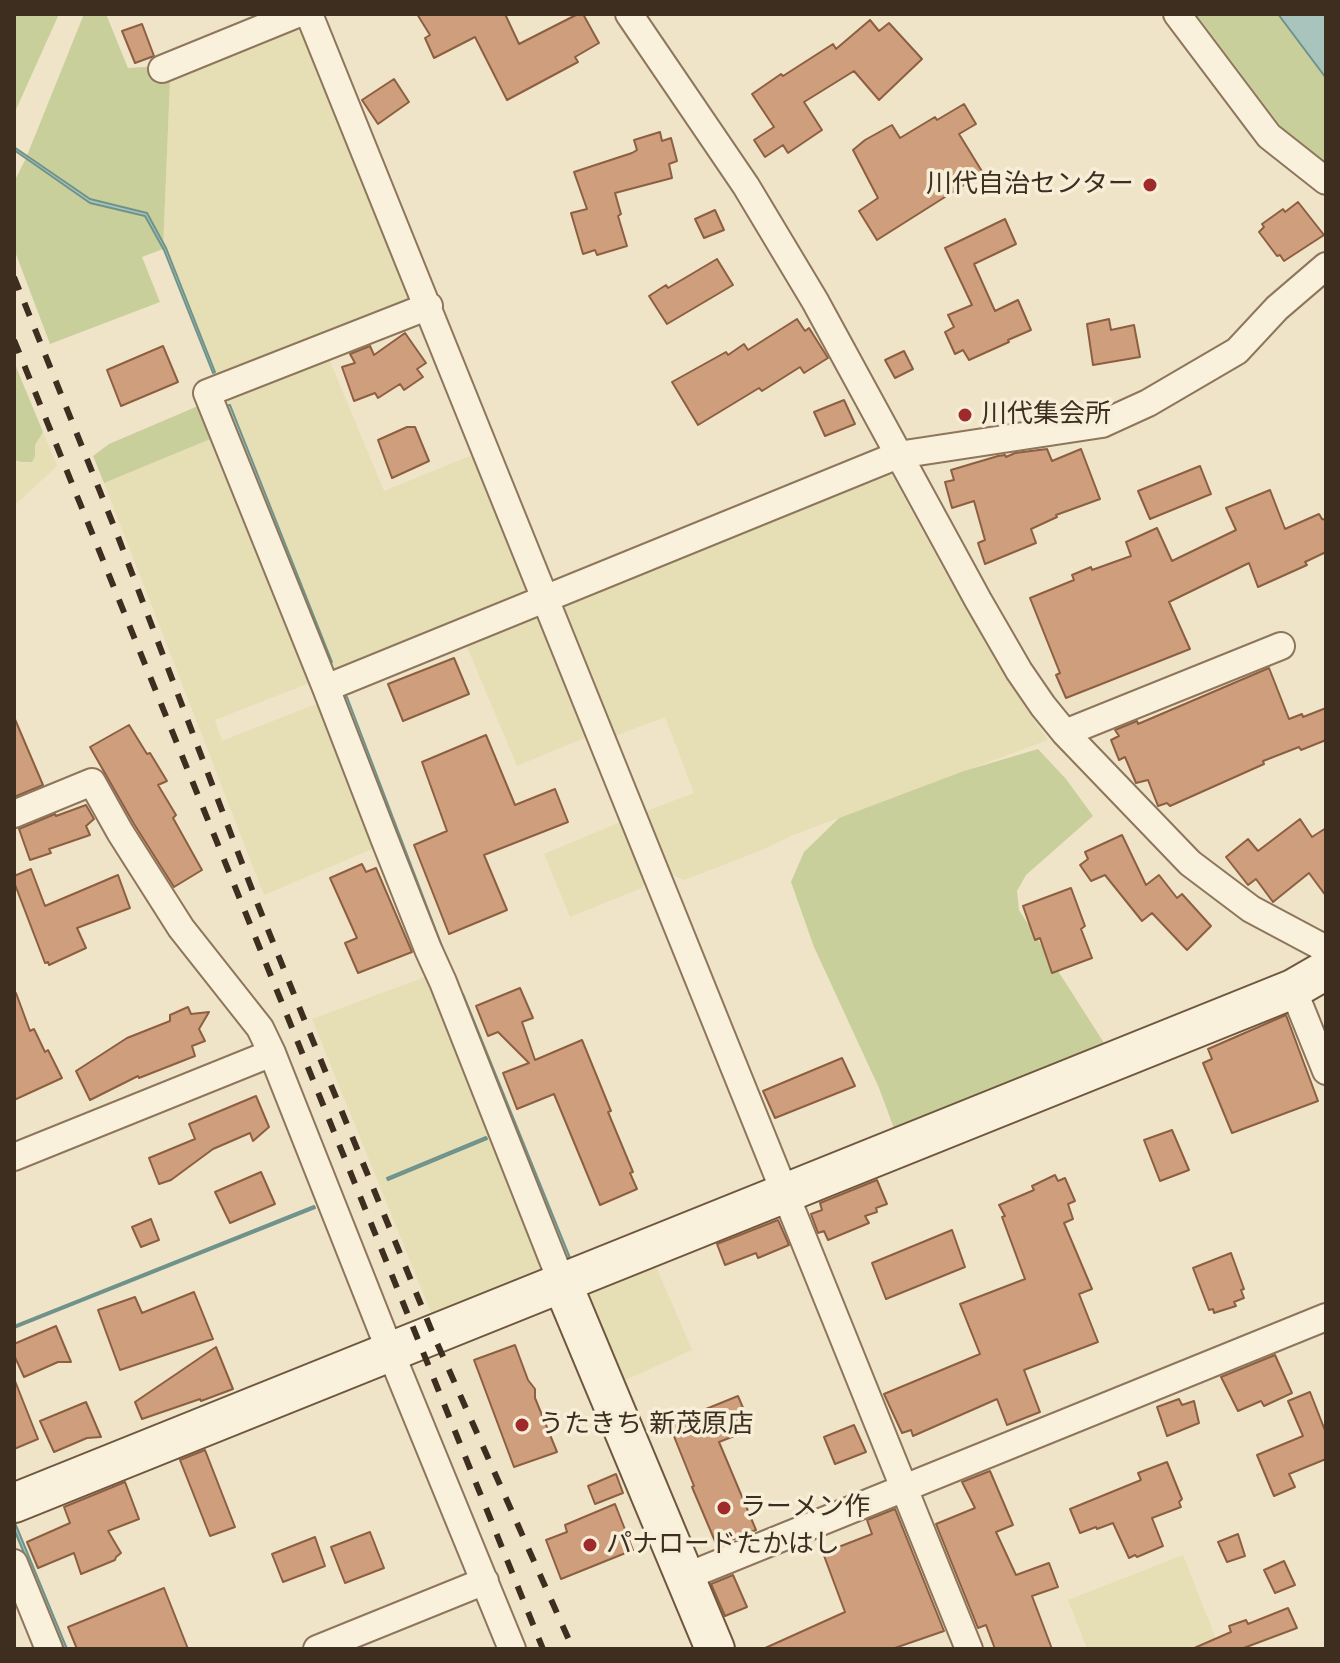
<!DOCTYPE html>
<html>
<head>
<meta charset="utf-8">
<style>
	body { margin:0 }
	#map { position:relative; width:1340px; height:1663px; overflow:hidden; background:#f0e4c8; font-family:"Libre Baskerville",serif }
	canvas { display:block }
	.frame { position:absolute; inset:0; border:16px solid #3d2e20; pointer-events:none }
</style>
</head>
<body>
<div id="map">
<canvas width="1340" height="1663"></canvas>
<div class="frame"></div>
</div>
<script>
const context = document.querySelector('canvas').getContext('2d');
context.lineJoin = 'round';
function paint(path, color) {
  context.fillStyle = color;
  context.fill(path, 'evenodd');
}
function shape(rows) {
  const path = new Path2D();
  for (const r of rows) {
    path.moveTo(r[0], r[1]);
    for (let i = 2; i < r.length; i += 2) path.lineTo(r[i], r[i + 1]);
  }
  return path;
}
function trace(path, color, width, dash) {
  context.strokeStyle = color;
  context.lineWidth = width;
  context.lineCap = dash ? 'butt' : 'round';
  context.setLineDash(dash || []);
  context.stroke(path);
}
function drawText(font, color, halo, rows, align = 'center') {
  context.font = font + ' "Libre Baskerville","Noto Sans JP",serif';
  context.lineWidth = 7;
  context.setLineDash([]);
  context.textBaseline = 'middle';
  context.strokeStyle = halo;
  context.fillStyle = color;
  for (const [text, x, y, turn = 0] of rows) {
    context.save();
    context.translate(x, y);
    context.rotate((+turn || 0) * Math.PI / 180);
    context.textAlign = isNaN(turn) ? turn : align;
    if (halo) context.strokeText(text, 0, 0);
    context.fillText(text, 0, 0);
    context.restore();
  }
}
paint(shape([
	[295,30,310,35,415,304,220,379,214,375,163,249,170,80],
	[327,354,384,491,477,453,530,582,524,595,333,673,223,402,228,394],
	[43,432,57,466,14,506,14,460,24,463,32,461,35,456,35,445],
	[213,438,312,682,215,720,222,741,321,702,377,847,264,895,104,483],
	[891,473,941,565,1019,698,1048,740,793,835,762,850,684,880,663,871,641,813,694,793,665,717,610,738,561,615,566,601],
	[532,615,545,620,591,735,517,766,465,642],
	[625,820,648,874,642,888,570,917,544,854],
	[430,975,544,1266,542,1271,434,1320,312,1019],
	[654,1262,692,1350,621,1382,584,1294],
	[1183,1555,1220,1649,1087,1649,1068,1600]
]), '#e6deb5');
paint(shape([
	[14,14,59,14,14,114],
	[84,14,106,14,128,68,161,66,167,81,170,80,163,249,142,257,160,302,50,344,14,249,14,182,26,158],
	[1196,14,1326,14,1326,163,1282,128],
	[14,362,43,432,35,445,35,456,32,462,21,462,14,460],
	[198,406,200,407,213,438,104,483,93,456,109,444],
	[1038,749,1066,779,1093,816,1026,875,1017,891,1019,910,1106,1046,895,1131,879,1088,814,947,791,882,804,852,839,818,964,771]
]), '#c9cf9b');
const water = shape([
	[1278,14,1326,14,1326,78,1278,14],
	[14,147,90,199,147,213,166,248,215,372,213,373,164,250,145,216,90,203,14,150,14,147],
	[230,405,332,662,329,664,225,406,230,405],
	[347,697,448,962,445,963,343,698,347,697],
	[463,994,570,1258,566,1259,460,995,463,994],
	[486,1137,487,1139,388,1180,387,1178,486,1137],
	[314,1206,315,1208,14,1328,14,1326,314,1206],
	[15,1523,67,1649,64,1649,14,1529,15,1523]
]);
paint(water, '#a9c4bc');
trace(water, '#6f938a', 2);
const building = shape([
	[417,14,505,14,519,44,578,14,583,14,599,43,575,57,578,62,507,100,475,37,434,58,425,38,430,35,417,14],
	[870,20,879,31,889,23,922,59,879,100,854,71,804,102,822,130,788,153,783,145,765,157,754,140,774,127,752,94,781,74,783,76,833,44,836,49,870,20],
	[142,24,154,56,135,63,122,31,142,24],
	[394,79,409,102,378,124,362,100,394,79],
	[964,104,976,124,959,134,983,173,877,240,859,211,878,198,853,150,865,140,892,125,900,138,935,117,937,120,964,104],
	[660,132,662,141,671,138,677,161,669,164,672,178,615,193,621,214,618,216,627,246,597,255,595,250,583,254,571,213,587,209,574,172,632,153,637,150,634,140,660,132],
	[1298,202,1324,235,1284,261,1280,255,1277,256,1259,232,1264,227,1262,224,1283,209,1285,212,1298,202],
	[715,210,724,230,704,238,695,219,715,210],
	[1005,219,1016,244,974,264,995,311,1018,300,1031,330,1008,340,1009,342,969,360,963,350,955,354,945,332,954,327,948,315,972,305,945,248,1005,219],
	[717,259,733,285,667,324,649,296,666,285,668,288,717,259],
	[797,319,805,331,809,328,828,358,804,373,800,367,762,391,759,388,698,425,672,382,726,352,728,355,744,344,748,350,797,319],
	[1109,319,1111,330,1134,325,1140,357,1093,365,1087,324,1109,319],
	[405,333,426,363,417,369,423,377,404,390,400,384,378,398,375,393,354,401,342,367,355,363,350,354,370,346,374,355,405,333],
	[163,346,178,382,121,406,107,370,163,346],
	[904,351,913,369,895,378,885,360,904,351],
	[844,400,855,424,825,436,814,412,844,400],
	[407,427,415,427,429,461,392,478,378,440,407,427],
	[1047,449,1052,461,1081,449,1100,499,1056,515,1057,517,1031,529,1036,543,985,564,978,543,985,540,974,501,952,508,945,482,954,480,951,470,998,456,1005,455,1006,457,1015,453,1047,449],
	[1200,466,1211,494,1150,519,1138,491,1200,466],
	[1270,490,1285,529,1319,514,1322,519,1326,520,1326,552,1305,562,1307,565,1258,587,1249,563,1169,602,1190,649,1066,698,1056,675,1060,673,1030,598,1074,580,1072,575,1091,567,1092,570,1131,556,1126,542,1157,528,1172,561,1236,530,1226,508,1270,490],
	[454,658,469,694,403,721,388,684,454,658],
	[1269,668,1289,719,1302,714,1303,717,1326,708,1326,740,1301,750,1299,747,1263,761,1264,764,1170,806,1167,803,1158,806,1148,780,1136,783,1125,757,1119,760,1111,740,1119,736,1115,730,1137,721,1138,724,1269,668],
	[14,717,43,785,14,797,14,717],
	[129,725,147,754,150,753,167,781,158,785,176,815,173,818,202,870,174,887,134,824,90,747,129,725],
	[486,735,515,805,555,789,568,822,484,855,507,910,449,934,414,845,447,831,422,762,486,735],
	[86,805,94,819,86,826,90,835,49,849,51,853,30,860,19,829,55,814,56,816,86,805],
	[1300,819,1312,837,1326,828,1326,896,1309,873,1273,902,1256,879,1248,885,1226,857,1248,839,1258,851,1300,819],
	[1122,835,1146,885,1159,875,1177,898,1182,894,1211,926,1187,950,1152,913,1142,921,1105,875,1091,881,1080,865,1088,859,1085,852,1122,835],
	[362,864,366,872,376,868,412,952,358,973,345,943,357,938,330,878,362,864],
	[31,869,45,906,118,875,130,908,77,928,86,948,49,965,48,962,45,963,14,882,14,876,31,869],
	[1071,888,1085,926,1081,929,1092,958,1052,973,1040,938,1035,940,1023,906,1071,888],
	[520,988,533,1018,522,1022,535,1060,582,1040,611,1111,608,1112,633,1172,630,1173,637,1189,600,1205,554,1094,517,1109,503,1073,529,1063,498,1032,488,1036,476,1006,520,988],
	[16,993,30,1031,34,1029,45,1052,48,1050,62,1078,14,1100,14,994,16,993],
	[188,1007,191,1014,209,1012,199,1029,205,1041,192,1046,195,1056,139,1078,138,1076,90,1100,76,1071,127,1038,170,1021,170,1015,188,1007],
	[1286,1015,1318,1101,1232,1133,1203,1063,1212,1059,1208,1049,1286,1015],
	[842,1058,855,1086,775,1118,763,1091,842,1058],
	[256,1096,269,1127,253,1141,250,1133,213,1149,171,1180,159,1184,149,1158,195,1139,189,1124,256,1096],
	[1172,1130,1189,1170,1160,1181,1144,1140,1172,1130],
	[261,1172,275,1204,230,1223,215,1192,261,1172],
	[1055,1175,1058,1181,1065,1178,1075,1201,1068,1204,1073,1219,1064,1223,1092,1289,1079,1294,1098,1342,1024,1370,1040,1412,1007,1425,997,1399,913,1436,911,1430,902,1433,884,1394,980,1354,960,1304,1025,1279,1002,1217,1005,1216,999,1205,1034,1190,1032,1186,1055,1175],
	[877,1180,887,1204,876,1208,877,1212,865,1216,869,1223,828,1240,824,1231,818,1233,811,1214,822,1210,820,1203,877,1180],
	[151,1219,159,1240,141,1247,132,1227,151,1219],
	[778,1220,789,1245,758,1258,756,1253,725,1265,717,1244,778,1220],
	[952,1230,965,1267,886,1299,872,1263,952,1230],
	[1231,1253,1244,1289,1241,1290,1244,1298,1234,1302,1236,1306,1214,1313,1213,1309,1209,1310,1193,1268,1231,1253],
	[194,1292,213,1339,120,1370,98,1310,135,1297,142,1313,194,1292],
	[56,1326,71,1362,58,1362,24,1377,14,1355,14,1344,56,1326],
	[515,1345,528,1380,535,1389,535,1398,557,1452,514,1467,474,1360,515,1345],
	[216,1347,233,1389,201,1401,200,1399,142,1419,135,1402,216,1347],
	[1275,1355,1292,1393,1264,1406,1261,1401,1238,1411,1221,1377,1275,1355],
	[14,1381,15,1381,38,1439,14,1449,14,1381],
	[1310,1392,1326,1433,1326,1459,1289,1474,1295,1487,1274,1496,1257,1455,1303,1436,1288,1401,1310,1392],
	[738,1396,752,1429,719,1442,756,1530,717,1546,692,1487,694,1486,669,1424,738,1396],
	[1179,1399,1182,1405,1194,1401,1199,1423,1167,1436,1157,1407,1179,1399],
	[86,1402,101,1437,87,1438,54,1452,40,1421,86,1402],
	[854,1425,866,1452,835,1464,824,1437,854,1425],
	[205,1450,235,1527,210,1536,180,1460,205,1450],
	[1167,1462,1182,1499,1179,1502,1181,1507,1152,1518,1163,1546,1137,1557,1135,1555,1129,1558,1113,1523,1097,1529,1096,1527,1080,1533,1070,1509,1141,1480,1138,1473,1167,1462],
	[990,1471,1013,1525,996,1532,1016,1575,1049,1563,1058,1587,1032,1596,1052,1649,995,1649,986,1625,978,1628,936,1524,975,1508,962,1482,990,1471],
	[616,1474,623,1493,595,1504,588,1486,616,1474],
	[125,1482,139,1519,108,1531,121,1553,116,1557,115,1560,81,1574,74,1553,38,1568,27,1542,70,1523,64,1507,125,1482],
	[615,1504,633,1550,561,1579,546,1540,567,1532,565,1525,615,1504],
	[895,1509,944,1631,892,1649,763,1649,845,1612,823,1553,872,1534,867,1520,895,1509],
	[370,1532,384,1568,345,1583,331,1547,370,1532],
	[1238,1534,1245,1556,1227,1562,1218,1542,1238,1534],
	[315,1537,325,1566,283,1582,272,1554,315,1537],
	[1284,1561,1295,1585,1275,1593,1264,1570,1284,1561],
	[733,1575,747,1607,725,1616,711,1584,733,1575],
	[164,1588,188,1649,77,1649,68,1627,164,1588],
	[1288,1608,1297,1628,1241,1649,1192,1649,1231,1632,1229,1626,1246,1620,1248,1624,1288,1608]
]);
paint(building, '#cf9f7d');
trace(building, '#8d5f41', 2);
const street = shape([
	[309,14,969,1649],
	[629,14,746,186,815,301,978,600,1019,671,1043,706,1065,733,1190,863,1251,909,1326,949],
	[1177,14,1269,136,1326,181],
	[162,69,297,14],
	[429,306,207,393,326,688,384,838,428,949,443,982,562,1283],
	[326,688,898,455,1102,424,1148,403,1237,351,1277,308,1326,266],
	[1065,733,1281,646],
	[14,814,92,782,120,832,181,928,260,1028,272,1053,390,1351,512,1649],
	[1293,989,1326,1071],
	[14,1157,272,1053],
	[14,1563,49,1649],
	[685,1577,1326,1317],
	[317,1649,485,1581]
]);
const secondary = shape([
	[562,1283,715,1649],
	[14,1503,1293,989,1326,970]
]);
trace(street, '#8d765c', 30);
trace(secondary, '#6f573f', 42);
trace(street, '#faf1dc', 26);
trace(secondary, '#faf1dc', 38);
trace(shape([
	[14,277,117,534,256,900,308,1029,433,1334,573,1649],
	[14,340,543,1649]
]), '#3d2e20', 6, [14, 14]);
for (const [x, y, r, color] of [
	[1150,185,8,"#9e2a2b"],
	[965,415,8,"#9e2a2b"],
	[522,1425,8,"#9e2a2b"],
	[724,1508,8,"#9e2a2b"],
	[590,1545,8,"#9e2a2b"]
]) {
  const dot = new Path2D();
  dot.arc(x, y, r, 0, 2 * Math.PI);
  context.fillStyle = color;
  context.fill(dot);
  trace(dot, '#f7eed8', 3);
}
drawText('26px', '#3d2e20', '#f7eed8', [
	["川代自治センター",1134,185,"right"],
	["川代集会所",981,415],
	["うたきち 新茂原店",538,1425],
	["ラーメン作",740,1508],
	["パナロードたかはし",606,1545]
], 'left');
</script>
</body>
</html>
